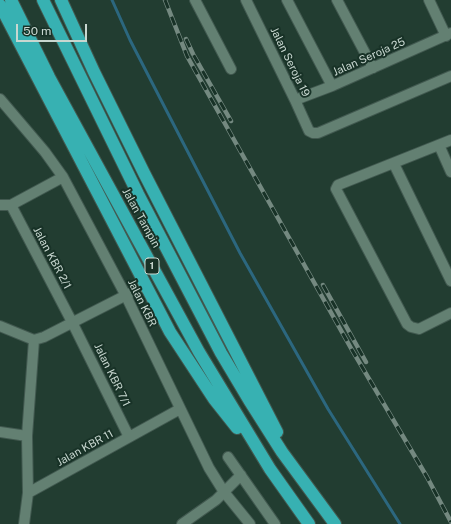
<!DOCTYPE html>
<html>
<head>
<meta charset="utf-8">
<style>
	body { margin:0 }
	#map { position:relative; width:451px; height:524px; overflow:hidden; background:#223d31; font-family:"Public Sans",sans-serif }
	canvas { display:block }
	.scale { position:absolute; left:16px; top:24px; width:71px; height:18px; box-sizing:border-box; border:2px solid #c8d7d0; border-top:0; padding-left:5px; font-size:12px; line-height:14px; white-space:nowrap; color:#c8d7d0; -webkit-text-stroke:3px #183227; paint-order:stroke }
</style>
</head>
<body>
<div id="map">
<canvas width="451" height="524"></canvas>
<div class="scale">50 m</div>
</div>
<script>
const context = document.querySelector('canvas').getContext('2d');
context.lineJoin = 'round';
function shape(rows) {
  const path = new Path2D();
  for (const r of rows) {
    path.moveTo(r[0], r[1]);
    for (let i = 2; i < r.length; i += 2) path.lineTo(r[i], r[i + 1]);
  }
  return path;
}
function trace(path, color, width, dash) {
  context.strokeStyle = color;
  context.lineWidth = width;
  context.lineCap = dash ? 'butt' : 'round';
  context.setLineDash(dash || []);
  context.stroke(path);
}
function drawText(font, color, halo, rows, align = 'center') {
  context.font = font + ' "Public Sans",sans-serif';
  context.lineWidth = 4;
  context.setLineDash([]);
  context.textBaseline = 'middle';
  context.strokeStyle = halo;
  context.fillStyle = color;
  for (const [text, x, y, turn = 0] of rows) {
    context.save();
    context.translate(x, y);
    context.rotate((+turn || 0) * Math.PI / 180);
    context.textAlign = isNaN(turn) ? turn : align;
    if (halo) context.strokeText(text, 0, 0);
    context.fillText(text, 0, 0);
    context.restore();
  }
}
trace(shape([
	[112,0,130,40,240,253,328,409,400,524]
]), '#2c677f', 3);
const minor = shape([
	[195,0,231,69],
	[246,0,295,100,309,131,313,133,318,133,451,76],
	[287,0,332,86],
	[337,0,373,68],
	[429,0,446,36],
	[0,99,45,152,63,177,126,296,209,468,224,492,250,524],
	[295,100,332,86,451,33],
	[451,140,338,185,336,189,407,324,411,327,419,329,451,313],
	[439,145,451,172],
	[394,164,451,281],
	[0,205,11,205,63,177],
	[11,205,72,322,129,437],
	[0,326,34,340],
	[34,340,44,337,146,285],
	[0,432,27,436],
	[228,457,275,524],
	[28,493,180,409],
	[24,524,28,493,27,436,34,340],
	[182,524,216,500,241,475]
]);
const highway = shape([
	[11,0,49,77,199,352,270,469,309,524],
	[43,0,138,194,221,353,249,400,282,452,335,524],
	[61,0,94,72,144,173,277,432],
	[0,5,170,332,214,399,237,428]
]);
trace(minor, '#425950', 12);
trace(highway, '#425950', 14);
trace(minor, '#638072', 10);
trace(highway, '#37b1b2', 12);
const rail = shape([
	[165,0,187,56,352,350,427,477,451,522],
	[186,39,193,54,231,121],
	[323,285,366,362]
]);
trace(rail, '#748980', 4.5);
trace(rail, '#183227', 3, [9]);
for (const [x, y, w] of [
	[152,266,14]
]) {
  const box = new Path2D();
  box.roundRect(x - w / 2, y - 8, w, 16, 3);
  context.fillStyle = '#183227';
  context.fill(box);
  trace(box, '#c8d7d0', 1);
}
drawText('bold 10px', '#c8d7d0', null, [
	["1",152,266]
]);
drawText('11px', '#c8d7d0', '#183227', [
	["Jalan Seroja 25",369,57,-24],
	["Jalan Seroja 19",290,62,64],
	["Jalan Tampin",141,218,61],
	["Jalan KBR 2/1",52,258,62],
	["Jalan KBR",142,303,64],
	["Jalan KBR 7/1",112,375,64],
	["Jalan KBR 11",85,448,-29]
]);
</script>
</body>
</html>
